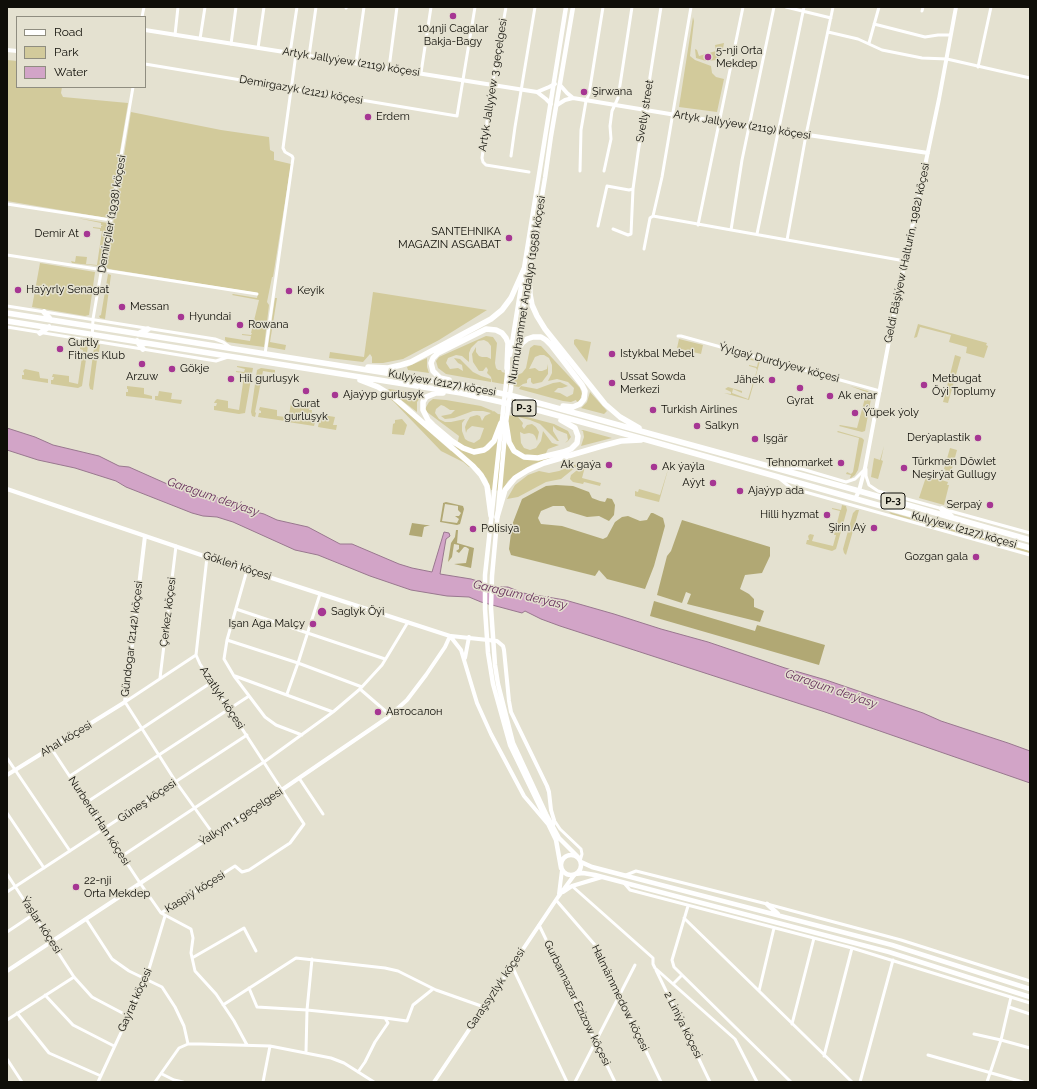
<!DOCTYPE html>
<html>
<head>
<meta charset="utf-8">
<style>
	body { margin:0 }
	#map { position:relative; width:1037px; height:1089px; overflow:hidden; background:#e4e1d0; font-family:Raleway,sans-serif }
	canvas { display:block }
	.frame { position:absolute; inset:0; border:8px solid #0f0e08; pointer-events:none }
	.legend { position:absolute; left:16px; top:16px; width:130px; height:72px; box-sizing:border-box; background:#e4e1d0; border:1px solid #8f8d80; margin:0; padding:5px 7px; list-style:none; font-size:12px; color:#0f0e08 }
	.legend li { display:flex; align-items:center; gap:8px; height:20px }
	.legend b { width:20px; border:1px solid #8f8d80 }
</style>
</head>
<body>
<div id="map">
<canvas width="1037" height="1089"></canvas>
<div class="frame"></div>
<ul class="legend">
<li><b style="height:5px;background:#fff"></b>Road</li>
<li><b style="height:11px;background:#d2ca9b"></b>Park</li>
<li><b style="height:11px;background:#d2a4c7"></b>Water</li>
</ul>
</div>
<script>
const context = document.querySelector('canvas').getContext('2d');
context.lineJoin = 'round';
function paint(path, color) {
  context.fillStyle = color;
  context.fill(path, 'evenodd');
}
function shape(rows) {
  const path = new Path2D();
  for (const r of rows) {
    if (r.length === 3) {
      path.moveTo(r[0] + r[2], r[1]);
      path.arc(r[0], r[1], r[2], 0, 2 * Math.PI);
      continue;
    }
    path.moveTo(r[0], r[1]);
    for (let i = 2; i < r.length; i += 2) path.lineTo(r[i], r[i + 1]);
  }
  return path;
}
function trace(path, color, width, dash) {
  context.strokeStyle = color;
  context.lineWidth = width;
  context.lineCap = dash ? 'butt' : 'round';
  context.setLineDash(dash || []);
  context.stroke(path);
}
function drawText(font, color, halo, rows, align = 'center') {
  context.font = font + ' Raleway,sans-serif';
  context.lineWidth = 3;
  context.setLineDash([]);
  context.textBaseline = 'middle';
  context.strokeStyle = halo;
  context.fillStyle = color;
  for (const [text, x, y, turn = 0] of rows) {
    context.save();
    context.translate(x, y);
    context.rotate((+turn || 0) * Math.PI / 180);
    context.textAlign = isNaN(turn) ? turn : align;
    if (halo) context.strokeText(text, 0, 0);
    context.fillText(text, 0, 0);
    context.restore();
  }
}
paint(shape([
	[693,17,694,21,690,56,695,60,711,66,712,73,716,77,724,79,717,112,679,107],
	[724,43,722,54,717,60,706,61,696,58,695,49,697,50,699,56,716,51,715,45],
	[7,60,17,61,17,87,62,87,61,93,63,97,128,103,109,216,107,218,7,201],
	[131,112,221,130,269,137,270,150,274,152,274,160,291,164,273,277,272,277,267,302,269,305,264,347,227,342,225,340,225,337,250,341,251,336,242,335,242,334,251,335,252,333,253,333,253,331,253,333,251,333,259,300,232,295,233,294,257,298,258,293,109,269,106,267],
	[77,218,108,223,109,224,100,266,72,263,71,261,75,262,76,256,87,257,86,264,97,265,102,231,100,231,100,229,93,228,93,227,101,228,101,226,103,226,101,225,101,223],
	[40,263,95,272,89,315,85,316,32,307],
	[108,274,111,275,105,319,100,318,99,316,101,315],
	[373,292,487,310,439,340,403,359,383,363,372,363,372,357,370,354,363,362,329,358,330,352,364,357],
	[275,298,277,298,270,342,286,345,285,350,268,347],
	[918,324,987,343,986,345,988,346,984,358,966,353,967,347,949,342,951,335,920,327,917,337,914,338],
	[486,336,493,337,497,343,495,363,496,368,498,370,501,370,502,372,515,376,522,373,526,368,530,348,534,345,541,346,580,388,582,394,580,400,577,402,576,400,571,402,563,401,519,389,521,386,537,389,553,383,560,382,568,386,562,388,558,388,554,392,560,393,567,397,573,394,574,388,568,382,557,379,548,381,552,373,552,365,549,358,544,355,540,355,535,357,529,369,535,368,539,371,542,371,547,369,548,364,548,374,542,382,533,384,531,382,531,378,529,378,527,380,527,383,523,384,519,387,492,382,491,377,487,373,488,370,487,368,486,367,483,371,479,371,473,362,472,354,476,347,476,352,479,356,482,357,487,357,491,359,491,346,488,342,484,340,478,341,471,348,469,353,469,362,462,356,456,355,448,358,446,363,450,369,458,368,463,371,462,365,458,363,454,358,460,359,473,372,481,376,491,379,491,382,446,374,438,368,436,361,439,357],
	[576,339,591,342,587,362,574,344,574,340],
	[679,339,703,345,701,354,677,348],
	[81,342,86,342,88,346,82,386,78,388,51,384,51,380,53,380,54,377,52,377,53,374,69,376,69,382,78,384,83,350,80,349,80,347,71,346,71,345,80,346],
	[97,344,100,345,99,352,98,352,93,390,90,389,89,385,94,347],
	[735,354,760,361,749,400,724,393,731,394,731,392,725,389,728,387,742,391,742,393,733,389,732,393,748,399,757,370,756,368,749,366,749,365,757,367,758,362,734,355],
	[955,355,961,357,948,403,943,402],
	[427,358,427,367,429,373,408,370,407,367],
	[237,366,253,368,245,413,239,414,214,410,214,406,216,406,217,403,214,403,215,401,217,399,228,401,228,408,239,410,244,376,246,376,247,374,236,372,236,371,244,372,245,369,237,367],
	[261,368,275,370,275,373,263,371,255,412,256,413,255,417,252,416,251,412,257,370],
	[25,369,39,372,40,378,48,379,48,383,22,379,22,375,24,375,24,373,23,371],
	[127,386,144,388,144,394,152,396,152,399,126,396,126,392,128,392,128,389,127,389],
	[850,386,868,391,872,394,865,431,862,432,839,426,840,425,857,428,865,398,861,397,864,397,866,392],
	[389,389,423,394,417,402,417,412,388,390],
	[159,391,172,393,171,399,182,400,181,404,155,400,155,396,158,396],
	[590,392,607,411,604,414,581,408,587,402],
	[385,393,451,451,458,441,459,436,427,412,425,409,429,402,433,399,446,400,481,406,493,411,492,412,494,411,498,414,515,416,520,415,554,424,568,431,571,437,568,441,565,443,568,440,567,434,557,430,553,426,553,431,559,441,557,441,540,424,530,420,518,417,523,423,522,426,524,429,527,425,532,424,536,427,539,432,537,441,535,436,533,434,529,433,524,434,520,432,521,443,524,448,530,450,536,448,541,441,543,431,552,443,559,445,548,449,546,453,549,459,533,464,516,474,508,481,502,491,491,490,487,479,479,468,469,467,463,462,441,451,393,401,384,395],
	[441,405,444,406,450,410,455,410,451,414,441,416,445,419,454,418,473,411,483,411,491,413,485,416,482,421,480,416,477,415,470,417,467,422,465,427,466,433,467,430,472,426,484,428,480,439,474,443,468,441,465,439,462,431,462,423,465,419,451,422,445,422,439,419,435,413,436,409],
	[291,403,292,406,308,408,310,406,309,410,312,410,311,417,307,416,307,420,315,422,314,426,288,422,289,418,290,417,289,415],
	[260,407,277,410,277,416,286,417,285,421,258,417,259,413,261,413,261,411,259,410],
	[323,415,335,417,333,425,337,425,336,430,318,427,319,422,321,423,321,420,319,419,319,418,323,416],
	[402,419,407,425,404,435,392,434,393,424,395,423,395,420],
	[581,430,583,430,612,438,581,446,584,437,583,431],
	[838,431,862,438,864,440,858,470,855,475,851,478,850,478,851,475,846,474,847,472,851,474,853,472,859,438,837,432],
	[884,446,881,460,883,461,878,479,871,477,874,458,880,460],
	[950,448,957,450,949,480,942,478,944,471,946,470,944,469],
	[582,462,561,479,546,482,518,497,507,499,515,485,528,475,539,471,549,473,559,471],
	[586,463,582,478,601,483,600,486,584,482,583,484,573,482,570,479,571,475],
	[669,466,659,502,635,496,635,491,638,492,639,489,660,495],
	[925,475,948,482,947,485,949,485,944,505,919,498,926,477],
	[842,505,846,506,847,510,836,549,832,551,806,544,807,540,809,540,808,536,810,534,814,535,812,541,833,546,836,535,834,535,840,511,832,509,832,508,841,510],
	[856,510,859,510,846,555,844,553,843,549,853,513],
	[889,512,1030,551,1030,553,891,514]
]), '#d2ca9b');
paint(shape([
	[556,485,573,486,589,492,592,498,600,501,605,502,607,498,612,499,615,505,614,515,609,521,599,516,587,517,567,511,564,506,553,506,541,511,538,518,541,524,562,526,603,539,607,537,615,522,622,517,628,516,640,521,647,520,651,513,653,513,663,518,665,526,654,566,645,589,607,579,599,570,595,576,511,555,509,549,512,525,522,499,546,486],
	[446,502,463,506,464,509,460,524,457,525,440,522,443,504,443,503],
	[445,504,458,506,458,510,461,513,459,516,455,516,459,519,457,523,442,521],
	[682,520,770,547,770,556,762,573,745,575,740,589,749,594,754,599,754,607,764,611,760,622,687,604,691,594,686,592,682,603,657,595,667,556,671,551],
	[412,523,426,525,430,525,424,527,422,537,409,535],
	[456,530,458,530,457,543,474,548,471,568,454,564,466,563,469,549,466,547,464,547,459,553,456,551,459,549,459,545,454,544,452,557,448,562,451,543,455,537],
	[654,601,755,631,757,625,825,645,819,665,650,616]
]), '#b1a874');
const water = shape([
	[7,428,35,437,53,445,99,456,119,466,129,467,174,487,207,493,226,502,238,504,252,511,264,514,277,520,308,527,340,544,352,544,399,564,412,568,432,572,444,532,449,533,450,536,446,539,440,574,471,579,497,587,508,587,523,593,565,600,614,614,661,629,708,642,785,668,826,680,923,713,941,721,1008,743,1030,751,1030,783,825,712,560,626,541,619,525,611,522,613,481,602,469,597,447,596,411,590,370,576,318,555,295,550,233,522,217,517,203,516,192,513,126,487,116,481,75,468,38,460,7,450,7,428]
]);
paint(water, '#d2a4c7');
trace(water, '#98778e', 1);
trace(shape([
	[506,7,492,85,482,158,483,162,486,165,529,172],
	[786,7,831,18],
	[346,8,347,7],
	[922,11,923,7],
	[142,17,144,7],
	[874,24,925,37,938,35,950,35],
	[828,32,858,39,882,50,922,58,947,59,1030,78],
	[175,35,178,7],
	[200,39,205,7],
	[869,43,879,7],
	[231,44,236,7],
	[258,48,264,7],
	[290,53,297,7],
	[309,56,316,7],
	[356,63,364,7],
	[145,64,457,116,475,7],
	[978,67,991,7],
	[389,68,397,7],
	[421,73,431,7],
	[511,156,515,127,535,7],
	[580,171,581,130,586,101,589,94,603,7],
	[604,171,611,139,610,126,612,111,618,98,632,7],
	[7,204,111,220],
	[653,216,905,261],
	[698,225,743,7],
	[598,226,607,186,629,190,633,189,638,153,661,7],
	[613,229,628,235,631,234,633,189],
	[731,230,742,160,774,7],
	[757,234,804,7],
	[787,240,806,135,833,7],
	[644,249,650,218,653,216,662,177,691,7],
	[7,255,257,294],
	[7,306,215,339,223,342,230,347],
	[7,327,216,361,228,357],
	[678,336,681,336,880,391],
	[92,341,93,319,133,87],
	[265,354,293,158,292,156,285,152,283,148,296,54],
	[785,469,795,468,802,469,846,482,855,479,863,471],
	[866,469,866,476,869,485,878,491,1030,533],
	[780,479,791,488,1030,555],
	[247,570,227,640,224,659,234,676,265,717,276,725,302,735],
	[236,609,385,659],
	[227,640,298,663,362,687],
	[196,655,125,702,176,782,214,835],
	[235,676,333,712],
	[160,678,176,546],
	[360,689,390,715],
	[287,694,298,663,320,594],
	[51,748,140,883,161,913,191,929,193,938,191,953,195,971,216,994,234,1021,247,1045],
	[7,758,70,851],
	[70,776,212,682],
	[299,778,323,814],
	[87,802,249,696],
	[7,813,44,868],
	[554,820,560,829,581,849,582,854,580,861],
	[122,856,264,762,333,712,360,689,382,665,408,622],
	[7,874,74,977,92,997,128,1016],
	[626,875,636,871,767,904,901,940,1030,981],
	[624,883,630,890,852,948,1030,1003],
	[572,886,653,958,653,964,655,968,735,1039,757,1082],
	[7,892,247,735],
	[556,900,595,945,661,1082],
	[688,906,672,960,674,967,791,1082],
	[161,913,235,866,242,872,249,870,290,843,304,824,200,664,196,655,207,557],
	[684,918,759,991],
	[86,919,112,959,129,971,162,987,175,1007,184,1026,188,1044],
	[539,925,615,1082],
	[774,928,759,991,852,1082],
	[7,932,34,914],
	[192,958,244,928,256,951],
	[512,966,567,1082],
	[656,970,710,1082],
	[673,984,682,975],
	[249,988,257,1007,307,1010,385,1018,388,1023,375,1042,365,1062,358,1072],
	[45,995,73,1025,114,1046],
	[223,1005,296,958,385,968,398,971,436,990,484,1007],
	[1009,1007,1030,1014],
	[17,1013,49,1053,101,1076],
	[385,1018,407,1021,413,1005,433,989],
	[7,1020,74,977],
	[792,1024,814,938],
	[974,1034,1001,1040,1030,1048],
	[306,1052,307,1010,312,959],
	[928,1055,1023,1082],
	[824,1056,852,948],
	[7,1059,22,1082],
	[162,1074,174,1080,183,1082],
	[98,1082,146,979,165,916],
	[155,1082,179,1048,188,1044,201,1044,270,1046,331,1058,344,1063,374,1082],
	[263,1082,270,1046],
	[575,1082,635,965],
	[860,1082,893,960],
	[987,1082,1001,1040,1011,997]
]), '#fff', 3);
trace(shape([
	[145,30,537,92,549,87,555,84],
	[7,50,17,51],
	[560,85,567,93,573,98],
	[537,92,546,99,551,104],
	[557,105,565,100,573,98,682,116,928,153],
	[7,489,207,557,450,636,461,650,477,703,491,734,524,796,547,823],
	[855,499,859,491,865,468,895,309,939,99,956,7],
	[451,636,497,641,503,646,504,650,509,701,511,712,547,786,549,792,551,810,554,820,553,826],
	[465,658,469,637],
	[7,775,125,702,145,536],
	[563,892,572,886,602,877],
	[559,894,562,870],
	[7,971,283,789,387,718,407,700,426,675,445,647,450,636],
	[434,1082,558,897,575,874]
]), '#fff', 4);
trace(shape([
	[529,274,545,178,551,136,573,7],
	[516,351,528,281],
	[510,355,566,7],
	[508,365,485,575,485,609,488,653,493,684,510,745,556,840,561,868],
	[514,366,506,423,492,576,491,608,495,665,498,684,513,743,546,814,559,838,579,858],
	[571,865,10],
	[581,862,592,867,892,945,1030,989],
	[575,874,583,873,595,875,889,952,1030,997],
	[767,904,778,914]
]), '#fff', 4.5);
trace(shape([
	[529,270,530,294,532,305,537,316,545,329,605,404,620,417,639,428],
	[44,312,51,320],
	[7,313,462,385,513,396,859,491,1030,540],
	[7,321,461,393,541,411,647,440,1030,548],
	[40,333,49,327],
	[138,334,148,329],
	[137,341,143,349],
	[368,367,388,368,401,365,411,362,491,319,502,310,511,298,524,269],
	[514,369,519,348,522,343,527,339,533,337,541,337,546,340,551,345,582,385,585,391,584,399,580,404,573,407,563,406],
	[360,380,378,387,391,395,473,466,481,475,487,486,491,516],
	[449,380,440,378,433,371,431,363,433,358,438,353,486,329,496,330,502,333,506,338,508,343,507,368],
	[443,393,436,393,426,397,423,402,423,410,428,420,433,425,452,441,463,448,474,452,484,450,487,448,494,441,501,423],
	[506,423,509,442,514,451,524,457,538,458,563,452,571,449,577,443,578,436,575,428,561,420],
	[942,509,951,516],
	[497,517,505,490,515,478,528,470,544,463,602,446,621,441,641,440]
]), '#fff', 5.5);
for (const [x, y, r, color] of [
	[453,16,4,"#a63693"],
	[708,57,4,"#a63693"],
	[584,92,4,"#a63693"],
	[368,117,4,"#a63693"],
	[87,234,4,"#a63693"],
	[509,238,4,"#a63693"],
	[18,290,4,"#a63693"],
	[289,291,4,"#a63693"],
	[122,307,4,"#a63693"],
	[181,317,4,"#a63693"],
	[240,325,4,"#a63693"],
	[60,349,4,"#a63693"],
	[612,354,4,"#a63693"],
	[142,364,4,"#a63693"],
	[172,369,4,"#a63693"],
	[231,379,4,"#a63693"],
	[772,380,4,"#a63693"],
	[612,383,4,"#a63693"],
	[924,385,4,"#a63693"],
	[800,388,4,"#a63693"],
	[306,391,4,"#a63693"],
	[335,395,4,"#a63693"],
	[830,396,4,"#a63693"],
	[653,410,4,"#a63693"],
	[855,413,4,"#a63693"],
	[697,426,4,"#a63693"],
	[978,438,4,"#a63693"],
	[755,439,4,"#a63693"],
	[841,463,4,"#a63693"],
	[609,465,4,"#a63693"],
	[654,467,4,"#a63693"],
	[904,468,4,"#a63693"],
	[713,483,4,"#a63693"],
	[740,491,4,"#a63693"],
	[990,505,4,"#a63693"],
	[827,515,4,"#a63693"],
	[874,528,4,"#a63693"],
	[473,529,4,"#a63693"],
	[976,557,4,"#a63693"],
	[322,612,5,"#a63693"],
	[313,624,4,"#a63693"],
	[378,712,4,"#a63693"],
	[76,887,4,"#a63693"]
]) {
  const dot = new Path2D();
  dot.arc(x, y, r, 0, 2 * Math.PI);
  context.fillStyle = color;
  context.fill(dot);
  trace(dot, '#e4e1d0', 1.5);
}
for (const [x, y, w] of [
	[524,408,24],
	[893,501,24]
]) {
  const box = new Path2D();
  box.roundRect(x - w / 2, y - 8, w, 16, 3);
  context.fillStyle = '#e4e1d0';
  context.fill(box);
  trace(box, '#0f0e08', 1);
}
drawText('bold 10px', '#0f0e08', null, [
	["P-3",524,408],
	["P-3",893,501]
]);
drawText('11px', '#0f0e08', '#e4e1d0', [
	["104nji Cagalar",453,29,"center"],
	["Bakja-Bagy",453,42,"center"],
	["5-nji Orta",716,51],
	["Mekdep",716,64],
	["Şirwana",592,92],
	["Erdem",376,117],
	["SANTEHNIKA",501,232,"right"],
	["MAGAZIN ASGABAT",501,245,"right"],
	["Demir At",79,234,"right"],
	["Haýyrly Senagat",26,290],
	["Keyik",297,291],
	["Messan",130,307],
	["Hyundai",189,317],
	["Rowana",248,325],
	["Gurtly",68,343],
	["Fitnes Klub",68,356],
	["Istykbal Mebel",620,354],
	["Gökje",180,369],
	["Arzuw",142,377,"center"],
	["Ussat Sowda",620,377],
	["Merkezi",620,390],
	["Hil gurluşyk",239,379],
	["Metbugat",932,379],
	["Öýi Toplumy",932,392],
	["Jähek",764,380,"right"],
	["Ajaýyp gurluşyk",343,395],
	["Ak enar",838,396],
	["Gyrat",800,401,"center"],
	["Gurat",306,404,"center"],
	["gurluşyk",306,417,"center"],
	["Turkish Airlines",661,410],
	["Ýüpek ýoly",863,413],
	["Salkyn",705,426],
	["Derýaplastik",970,438,"right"],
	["Işgär",763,439],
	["Türkmen Döwlet",912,462],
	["Neşirýat Gullugy",912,475],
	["Tehnomarket",833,463,"right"],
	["Ak gaýa",601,465,"right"],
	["Ak ýaýla",662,467],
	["Aýyt",705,483,"right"],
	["Ajaýyp ada",748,491],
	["Serpaý",982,505,"right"],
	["Hilli hyzmat",819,515,"right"],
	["Şirin Aý",866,528,"right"],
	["Polisiýa",481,529],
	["Gozgan gala",968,557,"right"],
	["Saglyk Öýi",331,612],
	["Işan Aga Malçy",305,624,"right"],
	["Автосалон",386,712],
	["22-nji",84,881],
	["Orta Mekdep",84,894]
], 'left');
drawText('11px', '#0f0e08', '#e4e1d0', [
	["Artyk Jallyýew (2119) köçesi",351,62,9],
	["Artyk Jallyýew 3 geçelgesi",493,85,-81],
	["Demirgazyk (2121) köçesi",301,90,10],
	["Svetly street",645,111,-81],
	["Artyk Jallyýew (2119) köçesi",742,125,9],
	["Demirçiler (1938) köçesi",112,214,-80],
	["Geldi Bäşiýew (Halturin, 1982) köçesi",907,253,-78],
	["Nurmuhammet Andalyp (1958) köçesi",527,290,-81],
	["Ýylgaý Durdyýew köçesi",779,363,15],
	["Kulyýew (2127) köçesi",442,383,10],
	["Kulyýew (2127) köçesi",964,530,16],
	["Gökleň köçesi",237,566,18],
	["Çerkez köçesi",168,612,-83],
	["Gündogar (2142) köçesi",132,639,-83],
	["Azatlyk köçesi",222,698,57],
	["Ahal köçesi",66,739,-31],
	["Güneş köçesi",147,801,-34],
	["Ýalkym 1 geçelgesi",241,817,-33],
	["Nurberdi Han köçesi",99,821,57],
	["Kaspiý köçesi",195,892,-32],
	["Ýaşlar köçesi",41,925,57],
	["Garaşsyzlyk köçesi",496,989,-56],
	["Halmämmedow köçesi",620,998,64],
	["Gaýrat köçesi",135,1000,-66],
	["Gurbannazar Ezizow köçesi",577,1003,64],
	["2 Liniýa köçesi",683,1025,64]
]);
drawText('italic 12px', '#672f5c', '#e4e1d0', [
	["Garagum derýasy",213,497,19],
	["Garagum derýasy",520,595,13],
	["Garagum derýasy",831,689,19]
]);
</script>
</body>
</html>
